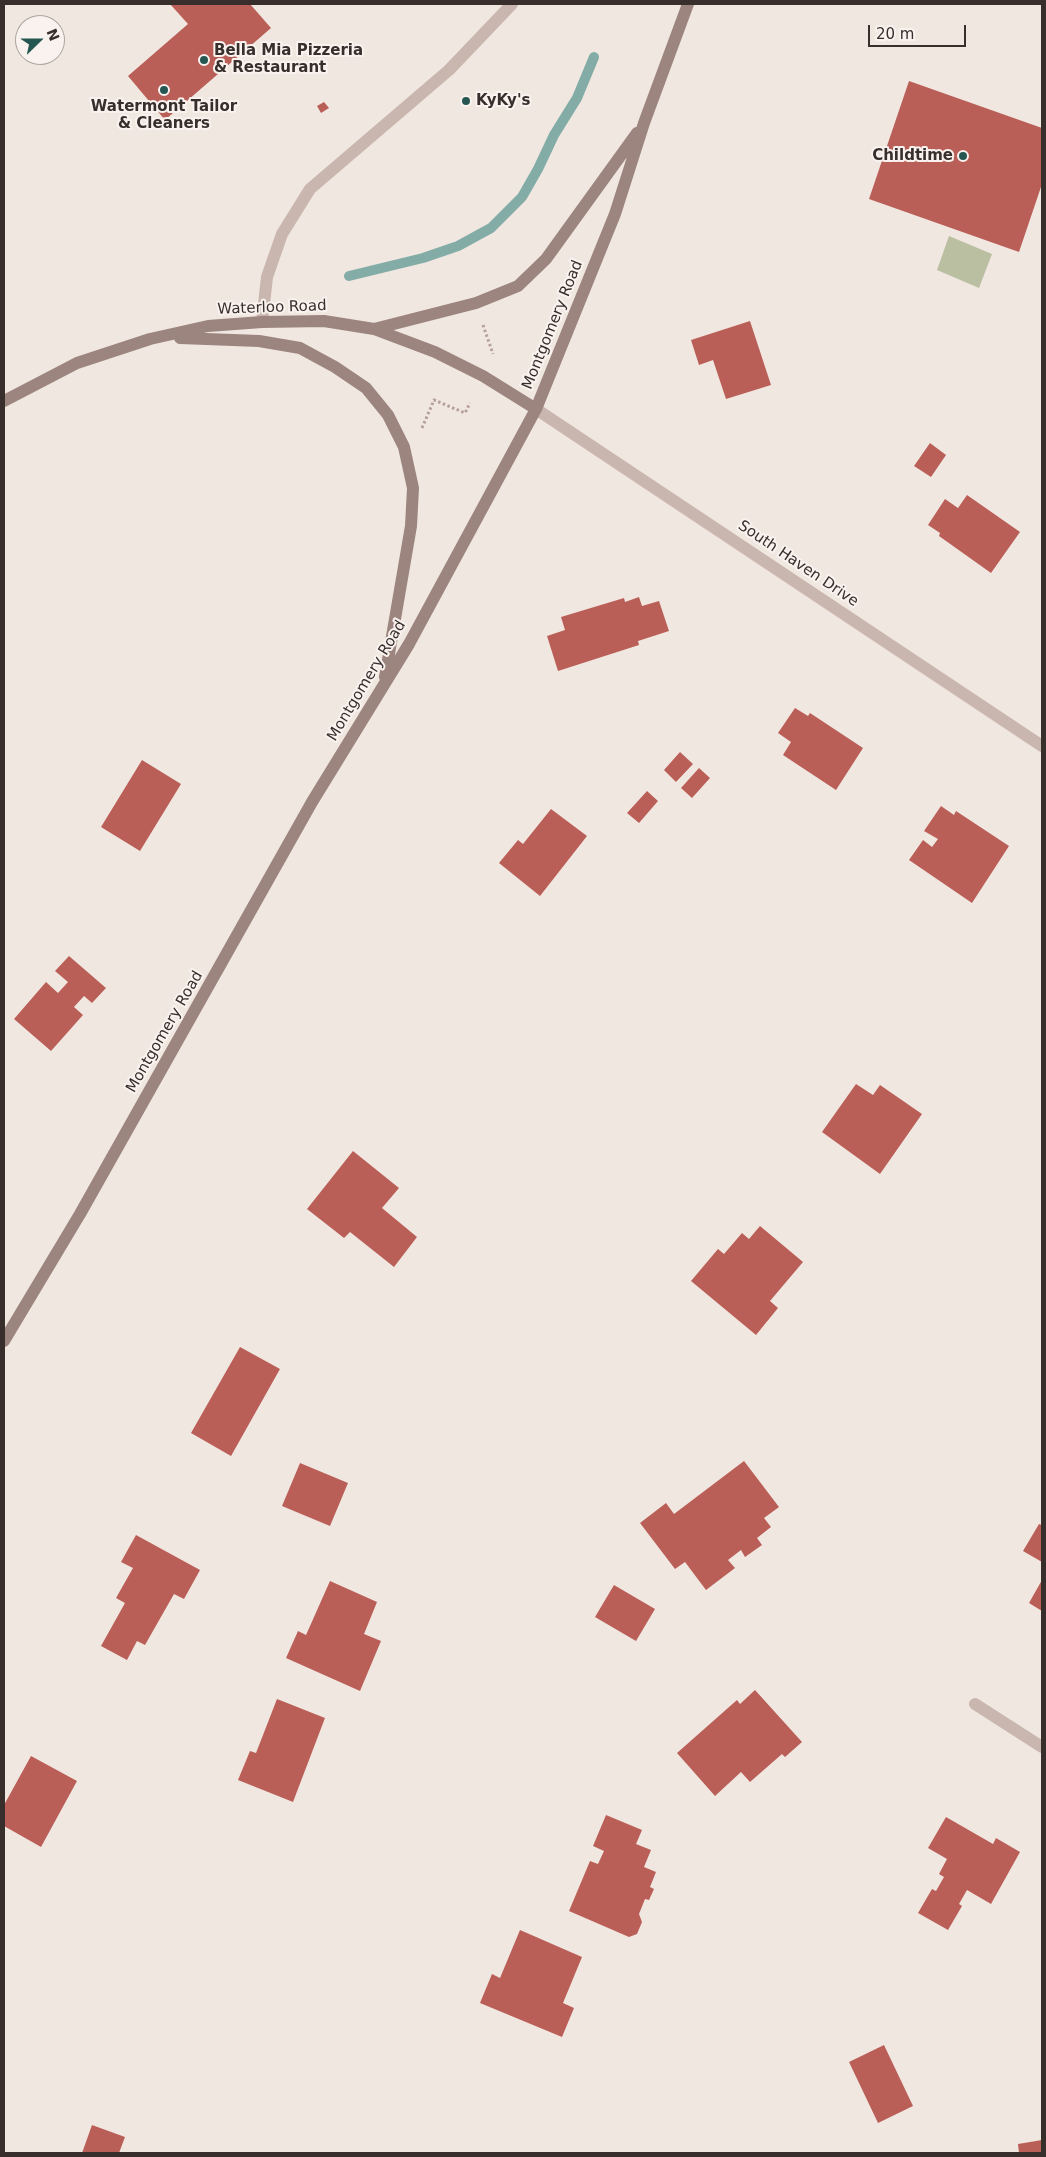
<!DOCTYPE html>
<html>
<head>
<meta charset="utf-8">
<style>
	body { margin:0 }
	#map { position:relative; width:1046px; height:2157px; overflow:hidden; background:#f1e7e1; font-family:"DejaVu Sans",sans-serif }
	canvas { display:block }
	.frame { position:absolute; inset:0; border:5px solid #382e2c; pointer-events:none }
	.north { position:absolute; left:15px; top:15px; width:50px; height:50px; box-sizing:border-box; background:#f9f2ee; border:1px solid #aca4a0; border-radius:50%; rotate:68deg; font-size:14px; font-weight:700; line-height:20px; text-align:center; color:#382e2c }
	.north::after { content:''; display:block; margin:auto; width:18px; height:22px; background:#255651; clip-path:polygon(50% 0,100% 100%,50% 72%,0 100%) }
	.scale { position:absolute; left:868px; top:25px; width:98px; height:22px; box-sizing:border-box; border:2px solid #382e2c; border-top:0; padding-left:6px; font-size:15px; line-height:18px; white-space:nowrap; color:#382e2c; -webkit-text-stroke:4px #f9f2ee; paint-order:stroke }
</style>
</head>
<body>
<div id="map">
<canvas width="1046" height="2157"></canvas>
<div class="frame"></div>
<div class="north">N</div>
<div class="scale">20 m</div>
</div>
<script>
const context = document.querySelector('canvas').getContext('2d');
context.lineJoin = 'round';
function paint(path, color) {
  context.fillStyle = color;
  context.fill(path, 'evenodd');
}
function shape(rows) {
  const path = new Path2D();
  for (const r of rows) {
    path.moveTo(r[0], r[1]);
    for (let i = 2; i < r.length; i += 2) path.lineTo(r[i], r[i + 1]);
  }
  return path;
}
function trace(path, color, width, dash) {
  context.strokeStyle = color;
  context.lineWidth = width;
  context.lineCap = dash ? 'butt' : 'round';
  context.setLineDash(dash || []);
  context.stroke(path);
}
function drawText(font, color, halo, rows, align = 'center') {
  context.font = font + ' "DejaVu Sans",sans-serif';
  context.lineWidth = 4;
  context.setLineDash([]);
  context.textBaseline = 'middle';
  context.strokeStyle = halo;
  context.fillStyle = color;
  for (const [text, x, y, turn = 0] of rows) {
    context.save();
    context.translate(x, y);
    context.rotate((+turn || 0) * Math.PI / 180);
    context.textAlign = isNaN(turn) ? turn : align;
    if (halo) context.strokeText(text, 0, 0);
    context.fillText(text, 0, 0);
    context.restore();
  }
}
paint(shape([
	[949,236,992,254,979,288,937,270]
]), '#babfa2');
trace(shape([
	[349,276,423,258,458,246,491,228,522,197,538,169,554,135,577,98,594,57]
]), '#83aca7', 10);
paint(shape([
	[170,4,250,4,271,28,165,120,128,76,188,24],
	[909,81,1042,128,1042,184,1019,252,869,199],
	[324,102,329,108,321,113,317,106],
	[750,321,771,385,726,399,713,360,699,365,691,340],
	[930,443,946,455,931,477,914,466],
	[967,495,1020,532,991,573,939,536,940,533,928,525,945,499,958,508],
	[639,597,642,606,659,601,669,631,638,641,639,645,558,671,547,636,565,630,561,617,624,598,625,602],
	[795,708,808,716,810,713,863,748,836,790,783,755,791,742,778,733],
	[680,752,693,764,676,782,664,770],
	[142,760,181,784,140,851,101,827],
	[699,768,710,778,692,798,681,788],
	[647,791,658,801,639,823,627,813],
	[941,806,954,815,956,811,1009,846,972,903,909,860,923,840,932,847,938,839,924,831],
	[551,809,587,836,540,896,499,863,518,840,523,844],
	[69,956,106,988,92,1003,84,996,74,1007,83,1015,51,1051,14,1019,46,982,58,993,68,982,55,971],
	[856,1084,873,1095,880,1085,922,1114,880,1174,822,1132],
	[353,1151,399,1188,382,1208,417,1237,394,1267,350,1232,344,1238,307,1209],
	[760,1226,803,1262,770,1301,778,1308,756,1335,691,1281,718,1249,724,1254,742,1233,749,1239],
	[240,1347,280,1369,231,1456,191,1433],
	[744,1461,779,1507,764,1518,771,1527,757,1538,762,1545,745,1557,741,1550,728,1560,735,1568,706,1590,685,1562,675,1569,640,1523,666,1503,674,1514],
	[300,1463,348,1483,330,1526,282,1506],
	[1039,1524,1042,1525,1042,1562,1023,1551],
	[136,1535,200,1570,184,1599,174,1594,145,1645,137,1641,127,1660,101,1646,125,1603,116,1598,133,1568,121,1562],
	[1042,1580,1042,1611,1029,1603],
	[330,1581,377,1602,364,1634,381,1641,360,1691,286,1658,298,1631,306,1635],
	[614,1585,655,1609,636,1641,595,1617],
	[755,1690,802,1742,785,1757,782,1754,750,1782,741,1772,715,1796,677,1753,737,1700,740,1704],
	[277,1699,325,1718,293,1802,238,1780,250,1751,256,1753],
	[31,1756,77,1781,41,1847,4,1826,4,1805],
	[606,1815,642,1830,636,1844,651,1850,644,1867,656,1872,650,1887,654,1889,649,1900,645,1899,639,1914,642,1922,637,1934,629,1937,569,1911,590,1861,598,1864,604,1851,593,1846],
	[946,1817,993,1844,996,1838,1020,1852,991,1904,967,1890,959,1904,962,1906,948,1930,918,1913,932,1889,936,1891,944,1877,939,1874,947,1859,928,1848],
	[520,1930,582,1957,563,2003,574,2008,562,2037,480,2003,492,1974,500,1978],
	[884,2045,913,2106,878,2123,849,2062],
	[92,2125,125,2137,119,2153,82,2153],
	[1042,2140,1042,2153,1019,2153,1018,2144]
]), '#ba5f57');
trace(shape([
	[483,325,493,354],
	[422,428,434,400,465,413,470,403]
]), '#b4a098', 3, [2.5, 2.5]);
trace(shape([
	[262,322,267,277,282,234,310,189,449,70,512,4]
]), '#c9b6ae', 12);
trace(shape([
	[536,409,1042,746],
	[975,1704,1042,1747]
]), '#c9b6ae', 12);
trace(shape([
	[374,329,476,303,518,286,546,259,637,133],
	[180,338,259,341,300,348,335,367,366,388,388,415,404,447,413,488,411,526,385,677],
	[4,401,77,363,150,339,208,326,262,322,324,321,374,329,435,352,483,376,536,409],
	[4,1341,80,1214,312,802,409,644,536,409,615,214,644,123,688,4]
]), '#9c857f', 12);
for (const [x, y, r, color] of [
	[204,60,5,"#255651"],
	[164,90,5,"#255651"],
	[466,101,5,"#255651"],
	[963,156,5,"#255651"]
]) {
  const dot = new Path2D();
  dot.arc(x, y, r, 0, 2 * Math.PI);
  context.fillStyle = color;
  context.fill(dot);
  trace(dot, '#f9f2ee', 2);
}
drawText('bold 15px', '#382e2c', '#f9f2ee', [
	["Bella Mia Pizzeria",214,51],
	["& Restaurant",214,68],
	["KyKy's",476,101],
	["Watermont Tailor",164,107,"center"],
	["& Cleaners",164,124,"center"],
	["Childtime",953,156,"right"]
], 'left');
drawText('15px', '#382e2c', '#f9f2ee', [
	["Waterloo Road",272,308,-2],
	["Montgomery Road",553,325,-68],
	["South Haven Drive",798,564,34],
	["Montgomery Road",367,681,-59],
	["Montgomery Road",165,1032,-60]
]);
</script>
</body>
</html>
